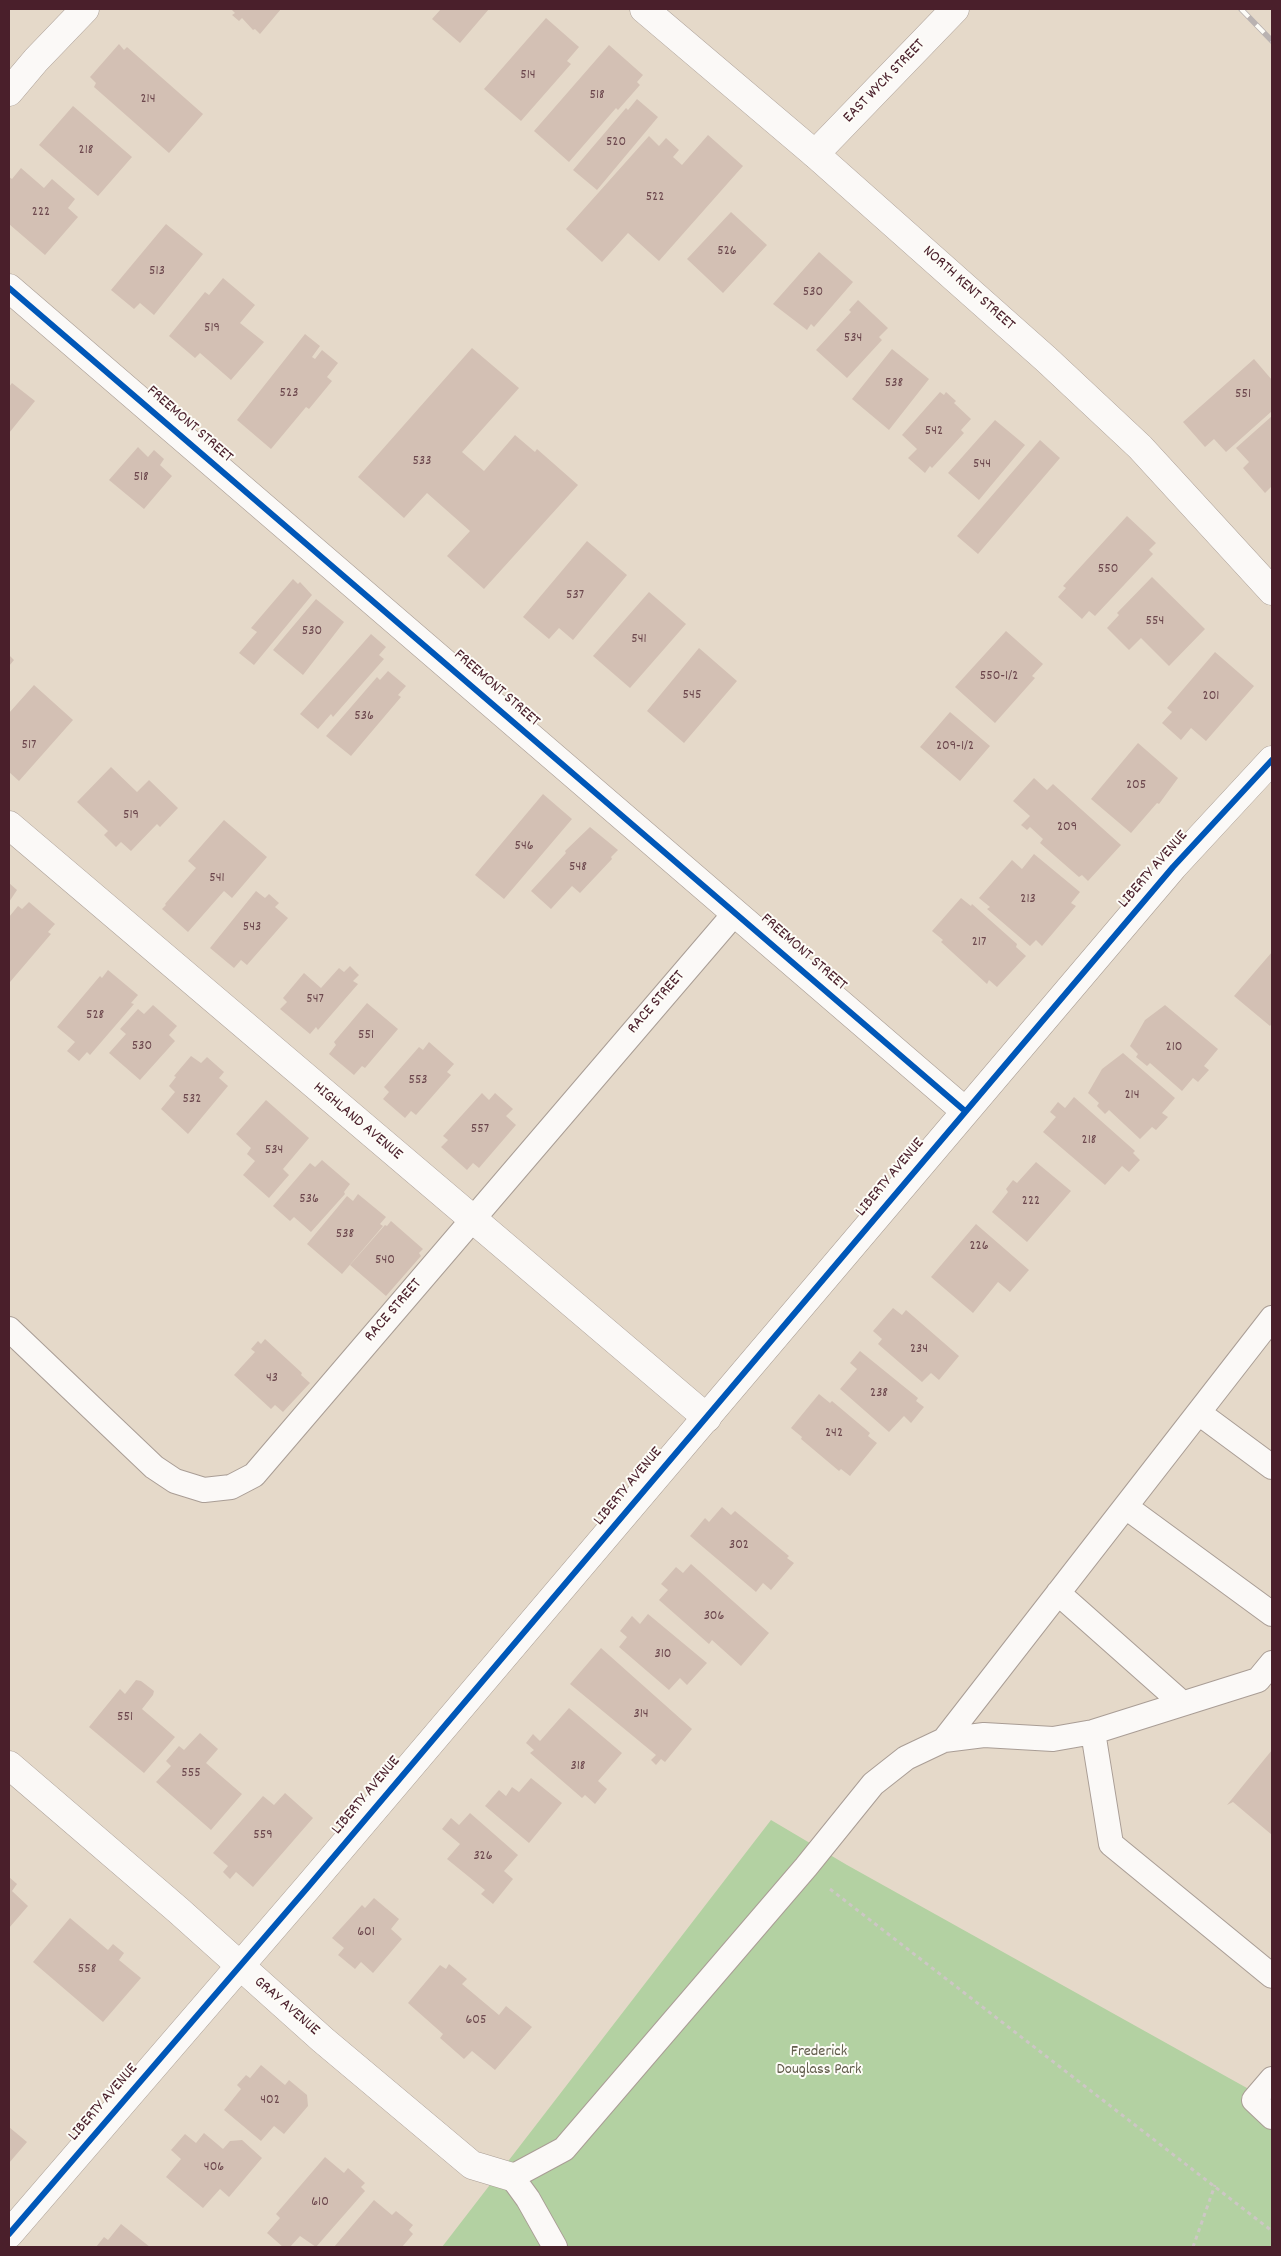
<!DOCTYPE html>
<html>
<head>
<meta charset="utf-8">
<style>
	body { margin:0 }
	#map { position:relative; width:1281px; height:2256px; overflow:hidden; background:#e5d9c9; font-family:Dekko,sans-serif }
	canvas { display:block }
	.frame { position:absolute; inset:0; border:10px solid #4a1f2b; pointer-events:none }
</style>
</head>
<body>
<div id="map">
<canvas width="1281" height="2256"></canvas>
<div class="frame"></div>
</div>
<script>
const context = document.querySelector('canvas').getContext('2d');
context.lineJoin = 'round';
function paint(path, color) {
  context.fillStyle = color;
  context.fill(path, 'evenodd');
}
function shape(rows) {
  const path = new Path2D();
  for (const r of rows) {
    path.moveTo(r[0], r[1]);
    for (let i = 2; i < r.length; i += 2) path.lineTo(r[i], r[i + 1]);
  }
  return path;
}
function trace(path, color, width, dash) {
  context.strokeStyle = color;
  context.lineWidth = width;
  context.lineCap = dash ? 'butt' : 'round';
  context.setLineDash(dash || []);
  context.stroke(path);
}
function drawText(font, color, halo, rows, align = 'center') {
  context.font = font + ' Dekko,sans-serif';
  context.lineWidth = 4;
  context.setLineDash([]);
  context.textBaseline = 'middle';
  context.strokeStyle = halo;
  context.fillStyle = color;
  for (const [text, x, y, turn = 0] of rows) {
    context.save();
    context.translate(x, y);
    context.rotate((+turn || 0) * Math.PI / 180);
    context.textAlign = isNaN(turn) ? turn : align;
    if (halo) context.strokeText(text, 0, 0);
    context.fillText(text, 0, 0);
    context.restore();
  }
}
paint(shape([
	[771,1820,847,1865,1272,2102,1272,2247,442,2247]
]), '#b3d1a2');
paint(shape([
	[231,9,281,9,260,34,255,29,253,30,242,18,239,21,232,15,235,13],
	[441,9,489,9,460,43,432,19],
	[546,18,579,47,567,61,571,64,521,121,484,89],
	[119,44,124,50,127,47,203,114,169,153,94,87,96,83,90,77],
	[609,45,643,75,637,82,640,85,618,110,616,108,569,162,534,131],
	[637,99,658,117,597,190,573,170,626,108,628,110],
	[73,106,132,157,98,196,39,145],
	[708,135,743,166,659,261,628,233,602,262,566,229,649,136,659,146,666,138,679,150,673,157,682,165],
	[21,168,44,188,52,179,75,199,68,208,78,217,45,255,9,224,9,177,12,179],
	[731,212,767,245,723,293,687,259],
	[166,224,203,254,154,315,140,303,134,309,111,290],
	[819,252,853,282,814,327,811,324,807,330,773,304],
	[223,278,255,305,240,323,264,342,231,380,200,353,195,358,169,336,205,292,209,295],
	[858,300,888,328,879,337,882,340,847,378,816,350,851,312,849,310],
	[305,334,320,346,312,357,315,359,322,350,338,363,327,377,332,381,309,409,306,407,271,449,237,420],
	[472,348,519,388,462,452,484,471,515,435,535,452,537,449,578,485,484,589,447,556,470,531,427,493,404,518,358,477],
	[892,349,929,379,889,430,852,399],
	[1254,359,1272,380,1272,411,1226,452,1214,439,1205,447,1183,422],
	[12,383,35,401,9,433,9,387],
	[940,392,944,395,946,392,956,401,954,403,971,419,961,430,964,433,932,468,930,466,925,473,908,458,917,449,902,435],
	[1272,416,1272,486,1265,493,1243,468,1249,462,1236,448],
	[995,420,1025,445,979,500,948,473],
	[1040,440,1060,458,978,554,957,536],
	[138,447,148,457,154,450,164,459,160,465,172,476,144,509,109,480],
	[1127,516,1156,543,1149,550,1153,554,1095,616,1089,611,1082,619,1058,597,1066,588,1063,586],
	[587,541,627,575,573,640,559,628,549,639,523,617],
	[1152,577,1205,629,1169,666,1141,638,1129,650,1107,628,1119,615,1117,613],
	[293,579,298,584,300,582,312,595,254,665,239,653,257,632,251,628],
	[649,592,686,624,630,688,593,656],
	[316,599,344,622,303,675,273,650],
	[1006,631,1043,664,1032,676,1035,678,995,723,955,687],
	[371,634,386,647,379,655,384,659,333,717,331,714,318,729,300,714],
	[699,648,737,681,684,743,647,711],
	[1215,652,1254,686,1206,741,1191,728,1181,740,1162,723,1172,712,1167,708],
	[9,655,14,660,9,666],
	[388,671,406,686,398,695,401,697,351,756,326,736,377,677,380,680],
	[34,685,73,720,19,781,9,772,9,713],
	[950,712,990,746,960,781,920,747],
	[1138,743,1178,778,1159,804,1157,803,1131,833,1091,799],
	[111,767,137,792,149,780,178,808,160,827,157,824,131,851,121,842,116,847,104,835,108,831,77,802],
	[1034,778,1047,790,1053,784,1121,845,1088,881,1082,875,1079,877,1040,843,1043,839,1030,827,1027,830,1021,825,1030,816,1013,801],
	[543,794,572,819,504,899,475,875],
	[224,820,267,857,232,898,224,891,188,932,162,909,166,905,165,904,196,868,188,861],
	[590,827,618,850,611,857,612,859,580,893,572,886,551,909,531,891,566,853,565,851],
	[1034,854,1080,892,1071,903,1076,906,1042,946,1036,940,1030,946,987,909,990,907,979,898,1012,860,1022,869],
	[9,883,17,890,9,902],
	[256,891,265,898,269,894,279,903,275,907,288,918,247,965,241,960,234,968,210,948],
	[961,898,971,906,972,904,1017,944,1016,947,1026,956,997,987,989,980,987,984,941,942,943,940,932,931],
	[29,902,55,924,48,932,51,934,10,982,9,917,18,906,22,909],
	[1272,952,1272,1023,1270,1026,1234,996],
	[350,966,359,975,353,981,358,984,318,1030,316,1027,310,1034,280,1009,287,1002,283,998,304,973,321,988,339,968,344,972],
	[108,970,138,995,131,1003,134,1004,90,1055,87,1052,79,1061,67,1051,75,1042,57,1027,100,976,102,978],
	[367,1003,398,1029,365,1068,362,1066,354,1075,329,1054,336,1045,334,1042],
	[153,1005,177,1026,169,1035,175,1041,140,1080,109,1053,126,1034,120,1029,138,1009,144,1014],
	[1165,1005,1218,1049,1204,1066,1209,1070,1198,1082,1193,1078,1182,1091,1150,1063,1147,1066,1136,1057,1138,1054,1130,1046,1145,1020],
	[429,1042,454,1064,447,1072,451,1075,416,1115,411,1111,405,1118,383,1099,389,1092,384,1087,419,1047,423,1050],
	[1123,1053,1175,1098,1162,1113,1168,1117,1156,1130,1152,1127,1140,1139,1109,1110,1105,1114,1097,1106,1099,1103,1088,1093,1102,1069],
	[191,1056,201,1063,207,1057,224,1072,219,1078,228,1086,188,1134,161,1109,175,1092,169,1086,176,1077,174,1076],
	[482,1093,489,1100,495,1093,513,1109,506,1116,516,1125,479,1168,473,1163,467,1170,441,1147,448,1140,443,1136],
	[1074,1097,1135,1151,1133,1153,1140,1160,1129,1172,1122,1166,1105,1185,1043,1132,1056,1117,1050,1112,1058,1102,1065,1108],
	[266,1100,309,1138,283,1169,289,1175,269,1198,243,1175,255,1161,247,1154,251,1148,236,1134],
	[322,1160,350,1184,344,1192,345,1194,311,1232,294,1217,290,1221,273,1206,310,1163,315,1167],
	[1036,1162,1071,1191,1027,1242,992,1212,1008,1192,1006,1189,1013,1180,1017,1183],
	[358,1194,386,1217,380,1224,383,1226,342,1274,307,1244,347,1196,353,1201],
	[391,1221,423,1249,419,1253,421,1256,386,1296,350,1265,385,1225,387,1226],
	[976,1224,1029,1270,1010,1292,998,1282,973,1313,931,1277],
	[893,1308,902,1315,906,1310,959,1356,939,1380,931,1373,922,1382,878,1344,882,1339,873,1331],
	[265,1339,302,1373,301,1375,310,1383,283,1412,275,1405,271,1409,234,1375,255,1352,251,1349,258,1341,261,1344],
	[860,1351,918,1398,916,1401,924,1407,911,1423,904,1416,889,1432,840,1389,857,1369,850,1363],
	[819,1394,830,1403,832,1401,870,1433,868,1436,877,1443,850,1476,841,1469,839,1471,801,1439,802,1437,791,1428],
	[722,1507,731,1515,735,1511,789,1556,787,1558,794,1563,771,1590,763,1583,756,1592,690,1536,705,1518,709,1522],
	[691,1564,769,1633,741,1666,712,1640,709,1644,659,1600,668,1590,661,1584,676,1567,683,1573],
	[648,1614,707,1663,687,1685,680,1678,669,1690,619,1647,627,1637,620,1631,632,1616,640,1624],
	[601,1648,692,1729,665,1762,661,1759,656,1765,651,1760,656,1755,570,1684],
	[136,1680,141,1681,154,1691,153,1695,142,1709,175,1737,144,1773,89,1727,120,1689,125,1694],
	[569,1708,622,1753,598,1781,607,1789,595,1804,585,1795,582,1798,530,1753,534,1750,526,1743,533,1734,540,1741],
	[200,1733,218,1749,206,1763,242,1794,211,1830,156,1782,171,1766,166,1761,179,1746,184,1750],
	[1272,1750,1272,1835,1233,1802,1227,1805],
	[531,1778,562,1803,529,1843,485,1806,499,1790,506,1796,512,1787,519,1792],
	[285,1793,313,1818,253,1887,236,1872,230,1879,223,1872,228,1866,213,1853,263,1796,274,1805],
	[470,1813,518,1855,504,1871,513,1879,493,1904,481,1894,485,1890,447,1859,460,1844,442,1829,451,1818,459,1825],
	[9,1877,17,1884,12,1891,28,1906,9,1928],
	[374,1898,399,1919,391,1929,402,1939,373,1973,361,1962,355,1969,338,1955,344,1948,332,1938,362,1905,365,1908],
	[70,1918,108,1950,113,1944,124,1953,119,1960,141,1978,103,2022,33,1962],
	[449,1964,467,1979,462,1984,499,2015,506,2006,532,2027,495,2070,472,2051,464,2059,440,2038,443,2034,408,2003,440,1965,446,1969],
	[261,2065,285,2085,289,2080,307,2095,308,2106,284,2134,274,2126,261,2141,224,2110,241,2089,237,2085,246,2075,250,2078],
	[9,2127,27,2142,9,2163],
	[204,2133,223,2149,230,2141,242,2140,262,2158,229,2197,220,2189,203,2208,166,2177,181,2159,171,2150,185,2134,196,2143],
	[325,2157,344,2173,348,2168,365,2183,361,2187,365,2191,316,2247,300,2236,290,2247,283,2247,267,2233,280,2218,276,2214],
	[374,2200,392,2215,396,2211,413,2225,409,2230,413,2234,402,2247,334,2247],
	[121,2224,150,2247,96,2247,104,2237,108,2240]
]), '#d3c0b4');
const service = shape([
	[9,1329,154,1467,175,1481,204,1490,231,1487,254,1475,735,913],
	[1199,1413,1272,1467],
	[1126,1507,1272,1614],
	[1058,1593,1182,1703],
	[1093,1732,1111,1844,1272,1976],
	[944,1740,1272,1318],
	[1272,2079,1254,2100,1272,2117],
	[555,2247,528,2199,512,2177,564,2149,806,1867,873,1784,906,1758,944,1740,984,1735,1053,1739,1093,1732,1258,1680,1272,1663]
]);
const minor = shape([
	[9,92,36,60,85,9],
	[815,154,955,9],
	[9,288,965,1111],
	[9,825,707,1418],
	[9,1765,178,1910,323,2040,472,2165,512,2177]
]);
const tertiary = shape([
	[644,9,815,154,1046,359,1140,447,1272,591],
	[9,2234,308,1887,1173,867,1272,760]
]);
trace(service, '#a99d95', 26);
trace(minor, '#a99d95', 29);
trace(tertiary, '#a99d95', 29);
trace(shape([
	[830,1889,1272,2231],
	[1193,2247,1215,2185]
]), '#cdc7c5', 3, [4, 4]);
trace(service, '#fbf9f7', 24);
trace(minor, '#fbf9f7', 28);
trace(tertiary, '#fbf9f7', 28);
const rail = shape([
	[1241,9,1272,41]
]);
trace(rail, '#b9b2b1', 5.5);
trace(rail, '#fdfcf7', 4, [11]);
trace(shape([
	[9,288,965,1111],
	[9,2234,308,1887,1173,867,1272,760]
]), '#0057b8', 6);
drawText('14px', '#6c474d', null, [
	["514",528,76],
	["518",597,96],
	["214",148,100],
	["520",616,143],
	["218",86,151],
	["522",655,198],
	["222",41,213],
	["526",727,252],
	["513",157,272],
	["530",813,293],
	["519",212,329],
	["534",853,339],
	["538",894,384],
	["523",289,394],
	["551",1243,395],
	["542",934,432],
	["533",422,462],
	["544",982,465],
	["518",141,478],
	["550",1108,570],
	["537",575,596],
	["554",1155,622],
	["530",312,632],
	["541",639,640],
	["550-1/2",999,677],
	["545",692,696],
	["201",1211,697],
	["536",364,717],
	["517",29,746],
	["209-1/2",955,747],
	["205",1136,786],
	["519",131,816],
	["209",1067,828],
	["546",524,847],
	["548",578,868],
	["541",217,879],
	["213",1028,900],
	["543",252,928],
	["217",979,943],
	["547",315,1000],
	["528",95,1016],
	["551",366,1036],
	["530",142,1047],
	["210",1174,1048],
	["553",418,1081],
	["214",1132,1096],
	["532",192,1100],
	["557",480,1130],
	["218",1089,1141],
	["534",274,1151],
	["536",309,1200],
	["222",1031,1202],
	["538",345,1235],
	["226",979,1247],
	["540",385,1261],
	["234",919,1350],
	["43",272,1379],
	["238",879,1394],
	["242",834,1434],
	["302",739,1546],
	["306",714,1617],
	["310",663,1655],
	["314",641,1715],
	["551",125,1718],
	["318",578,1767],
	["555",191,1774],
	["559",263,1836],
	["326",483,1857],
	["601",366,1933],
	["558",87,1970],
	["605",476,2021],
	["402",270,2101],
	["406",214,2168],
	["610",320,2203]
]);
drawText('16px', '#4a1f2b', '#fdfcf7', [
	["EAST WYCK STREET",885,82,-46],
	["NORTH KENT STREET",968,289,42],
	["FREEMONT STREET",189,425,41],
	["FREEMONT STREET",496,689,41],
	["LIBERTY AVENUE",1154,870,-49],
	["FREEMONT STREET",803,953,41],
	["RACE STREET",657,1003,-49],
	["HIGHLAND AVENUE",357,1122,40],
	["LIBERTY AVENUE",891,1178,-50],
	["RACE STREET",394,1311,-49],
	["LIBERTY AVENUE",629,1487,-50],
	["LIBERTY AVENUE",367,1796,-50],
	["GRAY AVENUE",286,2007,41],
	["LIBERTY AVENUE",104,2103,-49]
]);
drawText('16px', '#605b4a', '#fdfcf7', [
	["Frederick",819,2053],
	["Douglass Park",819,2071]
]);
</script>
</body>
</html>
